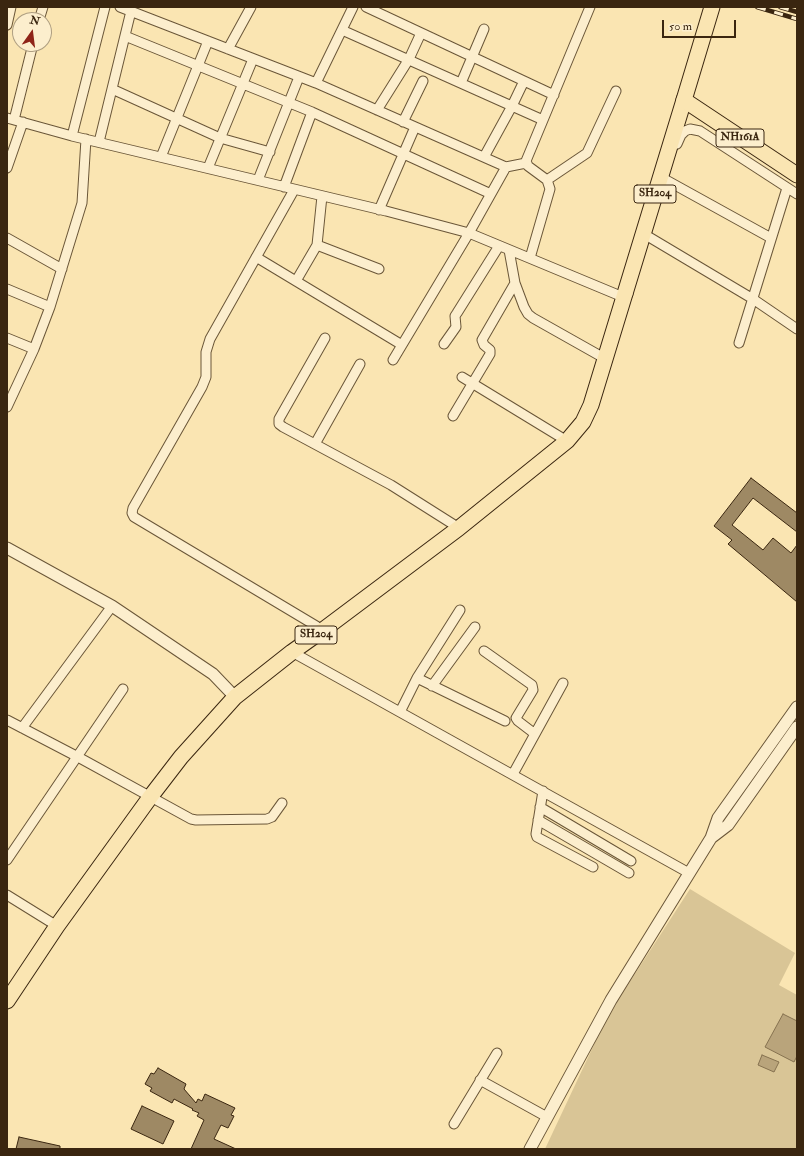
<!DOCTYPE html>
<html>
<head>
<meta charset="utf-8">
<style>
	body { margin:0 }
	#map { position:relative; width:804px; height:1156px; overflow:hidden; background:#fae5b2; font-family:"IM FELL Double Pica",serif }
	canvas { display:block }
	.frame { position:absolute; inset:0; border:8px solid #3a2610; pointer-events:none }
	.north { position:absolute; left:12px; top:12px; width:40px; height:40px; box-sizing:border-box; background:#fceecd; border:1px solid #ae9e81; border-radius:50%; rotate:14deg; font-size:11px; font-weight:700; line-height:16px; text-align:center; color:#3a2610 }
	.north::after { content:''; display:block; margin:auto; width:14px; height:18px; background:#8f2418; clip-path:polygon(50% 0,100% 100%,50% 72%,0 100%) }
	.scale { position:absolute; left:662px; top:20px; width:74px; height:18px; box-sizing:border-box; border:2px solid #3a2610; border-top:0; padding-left:5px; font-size:12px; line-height:14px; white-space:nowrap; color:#3a2610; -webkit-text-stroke:3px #fceecd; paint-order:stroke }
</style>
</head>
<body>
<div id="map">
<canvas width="804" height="1156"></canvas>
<div class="frame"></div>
<div class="north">N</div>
<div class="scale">50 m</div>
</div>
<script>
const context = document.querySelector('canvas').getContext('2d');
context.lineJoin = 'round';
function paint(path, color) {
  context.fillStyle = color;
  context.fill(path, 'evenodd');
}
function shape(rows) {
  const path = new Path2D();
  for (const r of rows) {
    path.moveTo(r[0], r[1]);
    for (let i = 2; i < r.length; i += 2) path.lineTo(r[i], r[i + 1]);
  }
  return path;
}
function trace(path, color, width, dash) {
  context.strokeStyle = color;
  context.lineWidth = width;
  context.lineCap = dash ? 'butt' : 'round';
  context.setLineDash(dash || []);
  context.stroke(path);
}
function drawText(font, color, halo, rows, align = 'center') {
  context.font = font + ' "IM FELL Double Pica",serif';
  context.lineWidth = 3;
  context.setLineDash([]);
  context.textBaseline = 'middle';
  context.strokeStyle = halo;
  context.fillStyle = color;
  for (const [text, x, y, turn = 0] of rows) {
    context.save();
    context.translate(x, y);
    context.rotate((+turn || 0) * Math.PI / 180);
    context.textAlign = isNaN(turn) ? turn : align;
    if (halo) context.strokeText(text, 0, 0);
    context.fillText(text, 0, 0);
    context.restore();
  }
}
paint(shape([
	[690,889,795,953,779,985,797,995,797,1149,545,1149,607,1017]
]), '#d9c596');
const water = shape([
	[783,1014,797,1021,797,1056,794,1062,765,1047,783,1014],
	[762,1055,779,1062,774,1072,758,1065,762,1055]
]);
paint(water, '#b9a47b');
trace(water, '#867250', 1);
const building = shape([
	[751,478,797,513,797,532,753,498,732,525,763,550,773,538,791,553,797,545,797,602,728,544,732,540,714,526,751,478],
	[158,1068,186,1084,184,1089,196,1103,198,1099,202,1101,205,1094,235,1108,231,1115,234,1116,228,1128,221,1125,214,1139,236,1149,191,1149,204,1120,197,1116,199,1113,192,1110,193,1109,174,1099,172,1103,150,1091,152,1088,145,1084,151,1073,154,1074,158,1068],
	[142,1106,174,1121,163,1144,131,1129,142,1106],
	[19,1137,60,1146,60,1149,16,1149,19,1137]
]);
paint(building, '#9e8964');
trace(building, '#3a2610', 1);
const minor = shape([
	[120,7,316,83,506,167,469,233,393,360],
	[366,7,554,95],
	[39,20,43,7],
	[7,25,11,7],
	[342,30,543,120],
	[125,36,312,112,491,194],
	[228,49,251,7],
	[316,83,353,7],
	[461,83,484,29],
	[112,89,220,138,270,152],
	[377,110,409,59,421,33],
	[7,118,72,136,386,211,469,233,623,297,628,294],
	[14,120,33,44],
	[403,122,423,81],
	[72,136,105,7],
	[99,142,131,11],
	[677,144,681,135,685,131,690,129,700,131,797,194],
	[161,157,208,41],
	[484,157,512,106,524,81],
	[506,167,526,163],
	[7,168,23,122],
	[208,168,253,59],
	[258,180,299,77],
	[547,180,587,153,616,91],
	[666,180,771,238],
	[284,187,312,112],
	[294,190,210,339,206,352,206,377,202,387,133,508,132,513,134,517,323,630],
	[379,210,415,127],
	[649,237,753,299,797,329],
	[7,238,62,269],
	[317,245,379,269],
	[509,250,515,283,524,307,528,314,533,318,604,358],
	[256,257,402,345],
	[530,258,550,189,547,180,528,166,526,161,590,7],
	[296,281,317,245,322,196],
	[7,289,50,307],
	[7,338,34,349],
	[325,338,279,419,279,424,283,427,391,485,459,528],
	[739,343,787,188],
	[444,344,456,327,455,316,457,313,499,246],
	[462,377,567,441],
	[7,407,34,349,50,307,82,203,86,139],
	[453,416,490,354,490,350,484,345,482,340,515,283],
	[315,444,360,364],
	[484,651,532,685,533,690,516,718,518,721,535,734],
	[292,652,689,873],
	[417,678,505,721],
	[432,686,475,627],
	[400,712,417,678,460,610],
	[7,720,78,757,191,819,196,820,267,819,272,817,282,803],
	[22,728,112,606],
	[513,774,563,683],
	[543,791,536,834,537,837,593,867],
	[540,807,631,861],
	[538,820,629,873],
	[7,860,123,689],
	[7,895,57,926],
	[480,1080,547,1117],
	[454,1124,497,1053]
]);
const tertiary = shape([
	[7,548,112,606,213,674,235,697],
	[711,838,728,825,797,727],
	[530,1149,611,1000,711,838,718,818,797,707]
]);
const primary = shape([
	[7,1001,57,926,151,796,181,757,235,697,292,652,323,630,459,528,567,441,583,422,591,405,684,100]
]);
const trunk = shape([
	[712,7,684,100,797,175]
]);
trace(minor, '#6a5638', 11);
trace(tertiary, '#6a5638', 13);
trace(primary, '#3a2610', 17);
trace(trunk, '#3a2610', 17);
trace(minor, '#fceecd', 9);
trace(tertiary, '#fceecd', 11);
trace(primary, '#fae5b2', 15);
trace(trunk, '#fae5b2', 15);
const rail = shape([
	[757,7,797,19],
	[780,7,797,12]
]);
trace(rail, '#3a2610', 4.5);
trace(rail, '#fceecd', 3, [9]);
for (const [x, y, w] of [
	[740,138,48],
	[655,194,42],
	[316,635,42]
]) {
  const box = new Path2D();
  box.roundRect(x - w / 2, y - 9, w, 18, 3);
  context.fillStyle = '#fceecd';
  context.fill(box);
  trace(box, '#3a2610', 1);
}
drawText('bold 11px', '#3a2610', null, [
	["NH161A",740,138],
	["SH204",655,194],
	["SH204",316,635]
]);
</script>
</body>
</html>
